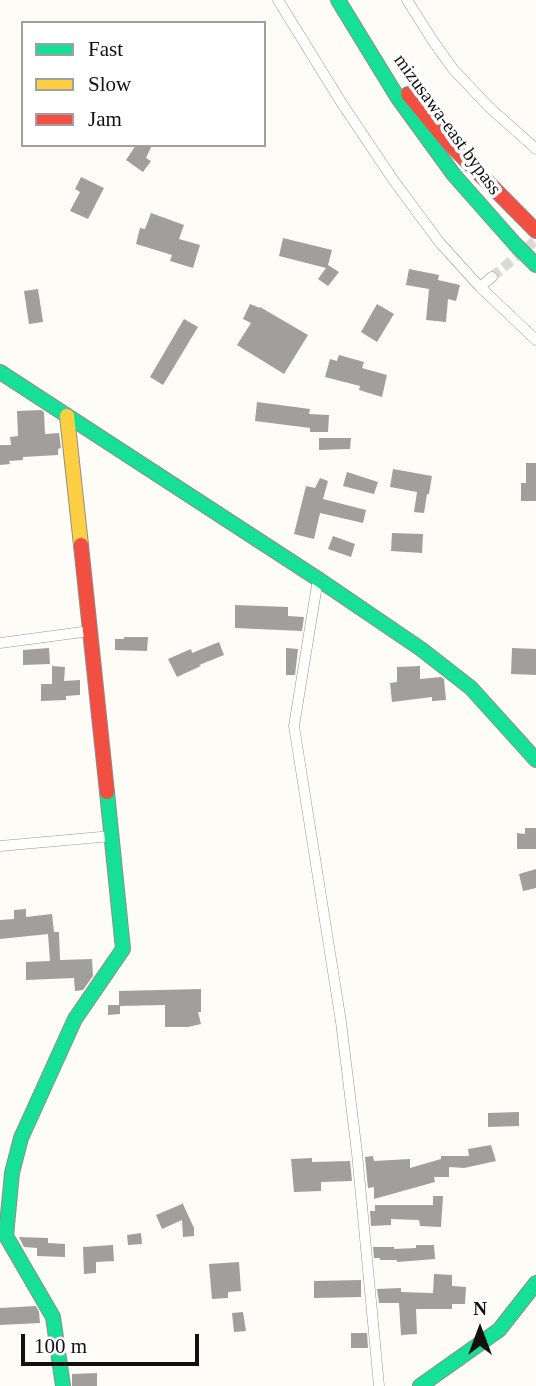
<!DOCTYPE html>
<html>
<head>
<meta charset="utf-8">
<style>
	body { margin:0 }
	#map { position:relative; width:536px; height:1386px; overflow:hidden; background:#fdfcf7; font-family:"Times New Roman",serif }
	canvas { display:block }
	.legend { position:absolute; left:21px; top:21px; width:245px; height:126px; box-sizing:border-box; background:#fff; border:2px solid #a0a0a0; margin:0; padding:9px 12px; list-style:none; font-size:21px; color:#111 }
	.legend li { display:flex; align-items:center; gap:14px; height:35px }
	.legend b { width:35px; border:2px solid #a0a0a0 }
	.north { position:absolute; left:445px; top:1295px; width:70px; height:70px; -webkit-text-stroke:5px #fff; paint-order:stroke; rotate:0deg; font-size:19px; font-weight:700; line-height:28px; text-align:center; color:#111 }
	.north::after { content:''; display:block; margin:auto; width:24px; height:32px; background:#111; clip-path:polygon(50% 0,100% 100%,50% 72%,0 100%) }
	.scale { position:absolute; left:21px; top:1334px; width:178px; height:32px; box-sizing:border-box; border:4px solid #111; border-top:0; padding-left:9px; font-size:21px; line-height:24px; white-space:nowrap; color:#111; -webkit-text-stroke:5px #fff; paint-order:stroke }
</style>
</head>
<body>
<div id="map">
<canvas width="536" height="1386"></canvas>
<ul class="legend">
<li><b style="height:9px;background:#16e098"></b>Fast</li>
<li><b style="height:9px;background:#ffcf43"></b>Slow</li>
<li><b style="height:9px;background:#f24e42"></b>Jam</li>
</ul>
<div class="north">N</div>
<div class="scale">100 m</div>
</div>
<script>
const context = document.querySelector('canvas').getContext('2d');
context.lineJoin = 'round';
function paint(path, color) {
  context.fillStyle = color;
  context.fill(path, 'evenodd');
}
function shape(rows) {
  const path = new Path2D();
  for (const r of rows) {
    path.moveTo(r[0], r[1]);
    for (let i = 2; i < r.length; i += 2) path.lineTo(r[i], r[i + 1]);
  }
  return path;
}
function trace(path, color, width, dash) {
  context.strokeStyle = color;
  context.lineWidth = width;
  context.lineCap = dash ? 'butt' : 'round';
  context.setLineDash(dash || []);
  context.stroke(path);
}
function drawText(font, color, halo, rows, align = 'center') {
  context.font = font + ' "Times New Roman",serif';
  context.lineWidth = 7;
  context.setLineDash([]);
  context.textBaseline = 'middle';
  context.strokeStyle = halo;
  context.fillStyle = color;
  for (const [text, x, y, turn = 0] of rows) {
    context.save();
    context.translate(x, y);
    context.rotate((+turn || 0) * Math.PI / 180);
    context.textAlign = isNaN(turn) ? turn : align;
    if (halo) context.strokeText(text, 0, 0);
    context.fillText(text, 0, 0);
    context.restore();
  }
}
paint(shape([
	[136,145,152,145,146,158,151,161,143,172,126,160],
	[81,177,104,188,88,219,70,211,80,192,75,189],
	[151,213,184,225,179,239,200,245,193,268,170,261,172,255,136,244,140,228,145,229],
	[283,238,332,250,328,265,339,272,328,286,318,279,326,268,279,256],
	[409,269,439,275,438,280,460,285,456,301,448,299,446,322,426,320,429,289,406,285],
	[38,289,43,322,29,324,24,291],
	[250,304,260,308,260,307,308,335,284,374,237,345,251,323,243,319],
	[377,304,394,314,377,342,361,332],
	[184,319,198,327,163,385,150,377],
	[339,355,364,362,362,368,387,375,382,397,359,390,360,386,325,377,330,359,337,361],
	[257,402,310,409,309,414,329,415,328,432,310,432,310,428,255,421],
	[41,410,44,412,45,434,59,433,61,448,58,449,58,455,23,457,23,460,9,461,10,464,0,465,0,445,11,445,10,437,18,436,17,411],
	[319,438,351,438,350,449,319,450],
	[526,463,536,463,536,501,521,501,521,483,526,483],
	[393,469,432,476,429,494,427,494,424,513,414,512,417,492,390,487],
	[347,472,378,482,374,494,343,486],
	[320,478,328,481,323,499,366,510,363,523,320,513,314,539,294,534,306,486,315,488],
	[392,533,423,534,422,553,391,551],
	[333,536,355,544,351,557,328,549],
	[235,605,288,607,288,616,304,617,302,631,235,628],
	[124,637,148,637,147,651,115,650,115,639,124,639],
	[219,642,224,655,199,665,201,666,177,677,168,659,191,649,192,653],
	[49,648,50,664,23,665,23,650],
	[286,648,298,649,295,675,286,675],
	[512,648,536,649,536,675,511,674],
	[52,666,65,667,64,681,80,680,80,695,66,696,66,700,41,701,41,684,52,684],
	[420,666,420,679,441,677,444,679,446,700,432,701,432,697,392,702,390,683,397,682,397,667],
	[525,828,536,828,536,849,517,849,517,833,525,834],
	[536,869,536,888,523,891,519,874],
	[26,909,26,917,52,914,54,932,59,932,60,960,92,959,93,976,83,990,75,991,74,978,26,980,26,962,50,961,48,934,0,939,0,920,14,919,14,910],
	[201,989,201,1012,198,1012,201,1024,188,1027,165,1027,165,1005,120,1006,120,1014,108,1015,108,1005,119,1005,119,991],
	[519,1112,519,1126,488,1127,488,1113],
	[491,1145,496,1161,464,1168,449,1167,449,1177,434,1177,435,1182,374,1199,374,1187,368,1188,365,1157,373,1156,374,1161,410,1159,410,1168,441,1159,441,1156,469,1156,468,1149],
	[312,1158,312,1162,350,1161,352,1181,321,1182,321,1191,294,1192,291,1159],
	[433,1196,443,1196,441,1227,420,1226,419,1220,391,1219,391,1225,371,1226,370,1211,375,1211,375,1205,433,1205],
	[182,1202,194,1228,194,1236,183,1237,182,1220,162,1229,156,1215,182,1204],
	[141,1233,142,1244,128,1245,127,1235],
	[19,1237,48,1238,48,1243,65,1244,65,1257,37,1256,37,1248,24,1247],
	[113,1245,114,1261,96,1262,96,1273,84,1274,83,1247],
	[416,1245,434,1245,435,1259,397,1262,397,1260,380,1260,380,1258,374,1258,373,1247,394,1247,394,1249,416,1248],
	[239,1262,241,1291,228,1292,228,1298,212,1299,209,1264],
	[434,1274,452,1275,452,1286,466,1287,465,1304,452,1304,452,1309,416,1309,417,1334,401,1335,399,1303,379,1303,377,1289,401,1288,401,1292,433,1293],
	[361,1280,361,1297,314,1298,314,1281],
	[36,1306,39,1312,40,1323,0,1325,0,1308],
	[243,1312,246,1331,234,1332,232,1313],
	[351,1333,367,1333,368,1348,351,1348],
	[97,1373,97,1386,72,1386,72,1374]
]), '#a19f9c');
trace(shape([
	[492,277,536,240]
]), '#dad9d4', 10, [10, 5]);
const street = shape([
	[278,0,341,102,394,181,440,243,480,287,536,340],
	[407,0,433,41,453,69,489,107,536,149],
	[480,287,492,277],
	[318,579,294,726,341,1022,357,1153,379,1386],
	[0,643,90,631],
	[0,846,112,836]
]);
const fast = shape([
	[338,0,398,98,454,175,515,244,536,265],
	[0,372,318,579,421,649,471,688,536,760],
	[63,1386,53,1317,6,1236,12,1173,21,1138,75,1019,123,949,107,792],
	[420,1386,499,1330,536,1283]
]);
const slow = shape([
	[67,416,81,545]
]);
const jam = shape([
	[408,94,445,139,536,231],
	[81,545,107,792]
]);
trace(street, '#979795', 11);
trace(fast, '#8e8d8b', 16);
trace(slow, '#8e8d8b', 16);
trace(jam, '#8e8d8b', 16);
trace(street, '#fffffe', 10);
trace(fast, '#16e098', 14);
trace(slow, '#ffcf43', 14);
trace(jam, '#f24e42', 14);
drawText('19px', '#111', '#fff', [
	["mizusawa-east bypass",447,125,54]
]);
</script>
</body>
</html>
